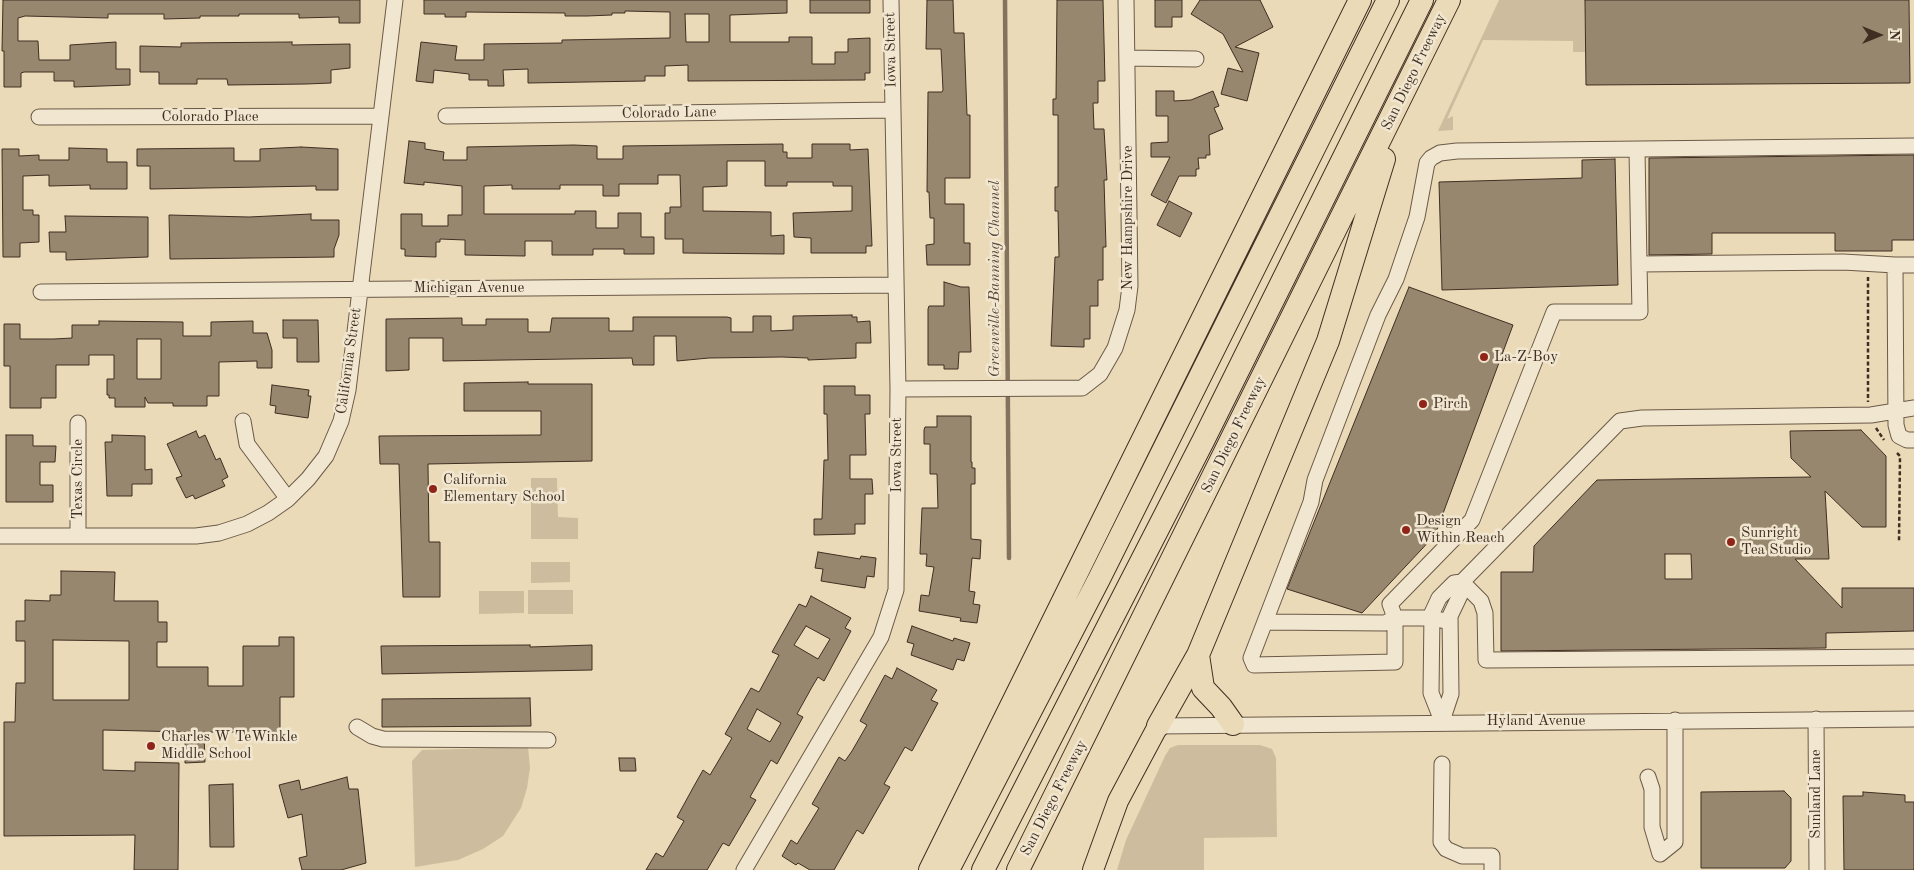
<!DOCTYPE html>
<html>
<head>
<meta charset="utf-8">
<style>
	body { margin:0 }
	#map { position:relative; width:1914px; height:870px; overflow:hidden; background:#eadab7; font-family:"Old Standard TT",serif }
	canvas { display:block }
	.north { position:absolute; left:1854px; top:10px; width:50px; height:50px; -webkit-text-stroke:4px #f1e7d0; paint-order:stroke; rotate:90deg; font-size:14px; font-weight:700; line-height:20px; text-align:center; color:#402e22 }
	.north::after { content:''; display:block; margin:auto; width:18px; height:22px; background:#402e22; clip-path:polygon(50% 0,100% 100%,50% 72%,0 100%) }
</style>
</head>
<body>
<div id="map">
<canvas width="1914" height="870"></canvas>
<div class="north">N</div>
</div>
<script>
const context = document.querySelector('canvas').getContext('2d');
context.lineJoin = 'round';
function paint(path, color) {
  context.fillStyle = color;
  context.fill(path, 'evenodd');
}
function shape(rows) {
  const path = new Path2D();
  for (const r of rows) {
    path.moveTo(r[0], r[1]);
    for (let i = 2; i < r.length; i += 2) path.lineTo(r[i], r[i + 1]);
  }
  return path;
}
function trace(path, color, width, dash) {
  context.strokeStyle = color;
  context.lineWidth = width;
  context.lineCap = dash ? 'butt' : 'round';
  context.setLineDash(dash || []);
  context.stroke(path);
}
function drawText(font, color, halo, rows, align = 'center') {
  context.font = font + ' "Old Standard TT",serif';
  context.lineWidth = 5;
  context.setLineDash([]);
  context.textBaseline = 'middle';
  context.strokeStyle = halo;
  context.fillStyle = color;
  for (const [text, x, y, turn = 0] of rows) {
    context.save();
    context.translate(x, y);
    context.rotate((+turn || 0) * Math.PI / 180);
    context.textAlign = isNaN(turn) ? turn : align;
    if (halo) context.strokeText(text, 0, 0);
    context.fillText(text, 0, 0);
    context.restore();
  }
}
paint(shape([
	[1499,0,1585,0,1585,52,1573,52,1573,41,1483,40,1447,119,1453,116,1453,130,1438,131],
	[531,478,557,478,558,517,578,518,578,539,531,539],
	[531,562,570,562,570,582,531,583],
	[528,590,573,590,573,614,528,614],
	[479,591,524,591,524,613,479,614],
	[1178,745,1260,745,1272,749,1276,758,1277,837,1204,838,1204,870,1117,870,1126,840,1165,756,1170,748],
	[528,747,530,768,527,788,521,808,503,836,483,849,458,860,415,867,412,761,422,750]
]), '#cdbd9e');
trace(shape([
	[1005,0,1009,558]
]), '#83725d', 4.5);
const building = shape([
	[3,0,360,0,360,23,339,23,339,17,299,18,299,14,239,14,239,16,200,16,200,18,164,19,164,14,108,14,108,18,25,16,18,18,18,41,38,41,39,60,70,60,70,45,116,42,116,69,130,69,130,85,74,87,74,81,54,81,54,72,24,72,21,73,21,87,4,87,4,51,2,51,3,0],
	[424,0,787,0,787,13,730,15,730,42,789,42,789,37,812,37,812,64,835,64,835,52,848,52,848,39,870,38,870,73,865,73,865,80,688,81,688,65,665,66,665,76,645,76,645,81,528,83,528,69,503,70,504,86,488,86,488,80,469,80,469,74,434,70,433,83,416,81,421,42,457,46,455,60,484,60,484,44,562,43,562,40,670,38,670,12,625,11,625,13,612,13,612,15,587,16,565,16,565,13,466,12,466,17,445,17,445,14,424,14,424,0],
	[685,14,709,14,709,42,686,42,685,14],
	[810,0,870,0,870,13,810,13,810,0],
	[927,0,953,0,954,33,964,33,967,115,970,115,970,178,945,178,945,204,964,204,964,243,970,243,970,265,927,265,926,245,934,244,934,218,930,218,929,192,927,192,928,92,942,92,943,90,941,49,926,49,927,0],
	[1057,0,1103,0,1105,81,1098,81,1098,103,1093,103,1094,129,1104,129,1107,180,1104,180,1106,247,1103,247,1103,280,1098,280,1098,306,1090,306,1090,339,1084,339,1084,347,1051,346,1055,257,1059,257,1058,211,1055,211,1055,187,1058,187,1058,115,1053,115,1053,99,1056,99,1057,0],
	[1155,0,1182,0,1182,17,1172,17,1172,27,1155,27,1155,0],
	[1200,0,1260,0,1273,27,1235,47,1259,53,1247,101,1221,94,1228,68,1243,72,1223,34,1191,14,1200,0],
	[1585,0,1909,0,1910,83,1586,85,1585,0],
	[292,42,292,45,350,44,350,68,331,70,331,83,306,84,228,85,227,79,197,79,197,84,159,84,159,72,140,72,140,46,181,47,181,43,292,42],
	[1156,91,1174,91,1174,101,1191,100,1213,91,1219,106,1214,108,1223,129,1209,135,1210,155,1206,155,1206,158,1198,158,1199,169,1196,169,1196,176,1179,176,1166,203,1151,195,1170,157,1151,157,1151,143,1168,142,1168,116,1156,116,1156,91],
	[409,141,425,143,425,149,444,152,443,160,467,160,467,147,574,145,597,146,597,159,623,159,623,146,702,145,783,144,783,152,787,152,787,158,812,158,812,144,850,144,850,150,868,149,872,246,866,246,866,253,811,253,811,238,794,237,793,213,852,211,852,186,833,186,833,182,787,182,787,186,765,186,765,161,727,161,727,186,703,187,703,211,771,212,771,236,784,235,784,254,683,253,683,239,665,239,665,213,670,213,670,207,681,207,680,175,658,175,658,184,619,184,619,196,603,196,603,185,560,185,560,189,512,189,512,185,484,186,484,214,575,214,575,211,596,211,596,228,618,228,618,213,641,213,641,237,654,237,654,254,624,254,624,249,593,249,593,255,552,255,552,241,525,241,525,256,465,255,465,240,440,239,440,242,436,242,436,257,405,256,405,249,401,249,401,214,422,214,422,226,448,226,448,215,462,215,462,186,424,182,424,185,404,183,409,141],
	[301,147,338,149,338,190,316,190,316,186,150,189,150,166,137,166,137,149,234,148,234,161,260,161,260,149,301,147],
	[69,148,107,149,107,162,127,162,127,189,90,189,90,185,49,186,49,175,23,176,23,210,33,210,33,215,39,215,39,242,20,243,20,257,3,257,2,149,19,149,19,156,39,155,39,160,69,160,69,148],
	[1914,155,1914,240,1892,240,1892,251,1835,251,1835,233,1712,233,1712,254,1649,255,1649,158,1914,155],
	[1615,159,1618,285,1442,290,1439,182,1582,178,1582,160,1615,159],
	[1169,201,1192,213,1180,237,1157,225,1169,201],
	[311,214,311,220,339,220,339,235,334,249,334,257,170,259,169,215,249,217,311,214],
	[65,216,148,217,148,257,66,260,66,252,50,252,49,232,66,232,65,216],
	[944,282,961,287,969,287,971,352,959,352,958,369,944,369,944,365,928,365,928,309,929,306,944,306,944,282],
	[1409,287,1513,325,1435,535,1362,613,1287,589,1409,287],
	[852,315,852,317,857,317,857,322,870,321,871,343,856,343,856,358,808,360,808,358,782,357,709,358,677,361,676,336,654,336,654,365,633,365,632,358,443,361,443,338,409,338,409,370,386,371,386,319,462,318,462,325,486,325,486,319,528,319,528,332,550,332,552,318,609,318,609,331,633,331,633,317,727,317,731,318,731,332,753,332,753,316,771,316,771,331,793,330,793,316,852,315],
	[283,320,318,320,319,362,297,362,297,338,283,338,283,320],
	[99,321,183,322,183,336,211,336,211,322,253,321,253,333,267,333,272,350,272,368,257,368,257,361,219,362,219,396,207,396,207,406,173,406,173,403,148,403,145,397,145,407,115,407,115,398,109,398,109,395,107,395,107,379,114,379,114,355,89,355,89,365,56,365,56,398,41,398,41,408,10,408,10,366,4,366,4,324,20,324,20,339,54,339,72,338,72,325,99,325,99,321],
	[137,339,161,339,161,379,137,379,137,339],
	[528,382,528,384,592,384,592,461,428,464,429,542,440,542,440,597,403,597,399,464,380,464,379,436,541,435,541,411,464,411,464,383,528,382],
	[272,385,309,390,308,396,311,396,308,418,275,413,276,406,270,405,272,385],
	[824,386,855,386,855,395,870,395,870,414,865,414,866,455,850,455,850,479,872,479,873,494,865,494,865,524,855,524,855,534,814,535,814,519,822,519,824,460,828,460,827,414,824,414,824,386],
	[937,416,971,416,971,462,972,462,972,468,975,468,975,484,971,484,971,539,981,540,980,559,972,558,969,591,975,592,973,604,980,605,977,623,960,621,961,618,919,611,921,595,929,596,934,567,926,566,927,554,920,554,922,508,938,508,937,474,930,474,930,444,924,444,924,430,925,427,937,427,937,416],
	[1861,430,1886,456,1886,527,1862,527,1825,491,1829,559,1795,559,1842,608,1842,588,1914,588,1914,631,1826,633,1826,648,1501,651,1501,572,1533,572,1534,546,1597,480,1811,477,1791,458,1790,431,1861,430],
	[1665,554,1691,554,1692,579,1665,579,1665,554],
	[196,431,199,438,205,435,216,460,220,458,228,477,222,480,225,486,195,499,193,495,186,498,176,478,182,476,167,444,196,431],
	[6,435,33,435,33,446,56,446,55,462,40,462,40,485,53,485,53,502,6,502,6,435],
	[112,435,145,436,145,470,152,469,152,484,132,484,132,496,107,496,105,442,112,442,112,435],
	[818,552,860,559,861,556,876,558,874,577,867,576,865,588,821,581,823,569,815,568,818,552],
	[61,571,115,572,114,601,158,601,158,622,167,622,167,642,157,642,157,667,208,667,208,686,243,686,243,646,279,646,279,637,294,637,294,697,280,697,280,732,204,732,205,762,185,763,185,732,103,730,103,770,135,771,135,762,179,763,178,870,134,870,135,835,4,836,4,722,15,722,16,683,25,683,25,641,16,641,16,621,25,621,25,600,50,601,50,595,61,595,61,571],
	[53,640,129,641,129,700,53,700,53,640],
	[811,596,851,618,845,628,851,631,824,681,818,677,812,687,797,714,803,717,777,764,771,760,750,797,756,800,729,846,723,843,707,870,646,870,656,853,663,857,684,821,677,817,694,786,703,770,710,775,732,738,725,734,751,688,759,692,779,655,772,652,799,604,806,607,811,596],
	[806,626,830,639,818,659,794,645,806,626],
	[757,709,781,723,770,742,747,729,757,709],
	[912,626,953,641,954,638,970,643,964,661,957,659,953,670,911,655,914,644,907,642,912,626],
	[530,645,530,647,592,645,592,670,382,674,381,646,530,645],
	[897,668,937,690,931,700,938,703,912,751,905,747,884,784,890,787,863,834,857,830,834,870,810,870,798,863,796,865,782,856,791,840,797,844,819,808,812,804,839,757,845,761,852,751,867,725,860,721,885,675,892,679,897,668],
	[530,698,531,726,382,727,382,699,530,698],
	[619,758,635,758,636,771,620,771,619,758],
	[347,777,349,789,358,789,366,863,341,870,302,870,299,858,307,856,302,814,288,818,279,785,299,780,301,790,347,777],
	[233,784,234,847,210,847,209,785,233,784],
	[1784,791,1791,798,1791,861,1785,868,1701,868,1701,792,1784,791],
	[1863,792,1905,795,1905,802,1914,802,1914,870,1844,870,1843,796,1863,796,1863,792]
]);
paint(building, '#98876f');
trace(building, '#402e22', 1);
const minor = shape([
	[1127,58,1196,59],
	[446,116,892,110],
	[39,117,380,116],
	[1637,150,1639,264],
	[1914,265,1895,265,1896,425,1899,436,1907,440,1914,440],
	[41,292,896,285],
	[898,389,1082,388,1100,374,1115,348,1127,310,1130,286,1126,0],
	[243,421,247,444,288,499],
	[0,536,196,536,219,533,247,524,268,513,288,499,308,479,326,456,341,421,348,390,395,0],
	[78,536,78,423],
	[1462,582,1481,601,1485,613,1486,660,1914,657],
	[1265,622,1385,623,1395,618,1395,662,1254,665,1251,658,1311,502,1315,480,1378,315,1396,279,1417,217,1427,163,1431,158,1440,153,1457,151,1914,146],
	[1450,622,1432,618,1395,618,1390,604,1472,520,1554,312,1640,312,1639,264,1843,262,1895,265],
	[1816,719,1817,870],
	[1442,721,1451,694,1450,616,1461,593,1462,582,1620,421,1642,418,1871,415,1914,408],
	[1442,721,1431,693,1432,613,1439,598,1454,583,1462,582],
	[1158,726,1914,719],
	[357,727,372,736,383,739,548,740],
	[1442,764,1441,842,1446,849,1462,856,1492,856,1492,870],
	[1648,777,1652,789,1652,827,1660,854,1675,842,1675,720],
	[744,870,881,637,896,590,898,389,891,0]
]);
const major = shape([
	[1093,870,1118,801,1158,726]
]);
const highway = shape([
	[1198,655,1203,688,1221,707,1233,724],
	[1158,726,1198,655,1328,341,1384,159],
	[930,870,1360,0],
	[948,870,1099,579,1388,0],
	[983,870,1203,441,1422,0],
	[1018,870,1449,0]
]);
trace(minor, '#6a5947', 17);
trace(major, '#402e22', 22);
trace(highway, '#402e22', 24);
trace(shape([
	[1868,277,1868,402],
	[1876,428,1884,440],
	[1897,453,1900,456,1899,542]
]), '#402e22', 2.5, [4, 2.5]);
trace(minor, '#f1e7d0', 15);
trace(major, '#eadab7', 20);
trace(highway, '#eadab7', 22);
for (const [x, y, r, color] of [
	[1484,357,5,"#8f2418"],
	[1423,404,5,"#8f2418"],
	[433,489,5,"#8f2418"],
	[1406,530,5,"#8f2418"],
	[1731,542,5,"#8f2418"],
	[151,746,5,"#8f2418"]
]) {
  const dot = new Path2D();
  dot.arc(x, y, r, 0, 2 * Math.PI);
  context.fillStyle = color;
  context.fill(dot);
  trace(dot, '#f1e7d0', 2);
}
drawText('15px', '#402e22', '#f1e7d0', [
	["Iowa Street",891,50,-91],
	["San Diego Freeway",1414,72,-64],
	["Colorado Lane",669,113,-1],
	["Colorado Place",210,117],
	["New Hampshire Drive",1128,218,-90],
	["Michigan Avenue",469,288],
	["California Street",349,361,-82],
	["San Diego Freeway",1234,435,-64],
	["Iowa Street",897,455,-90],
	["Texas Circle",78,479,-90],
	["Hyland Avenue",1536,721],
	["Sunland Lane",1816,794,-90],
	["San Diego Freeway",1054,798,-63]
]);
drawText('15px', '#402e22', '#f1e7d0', [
	["La-Z-Boy",1494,357],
	["Pirch",1433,404],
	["California",443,480],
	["Elementary School",443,497],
	["Design",1416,521],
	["Within Reach",1416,538],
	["Sunright",1741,533],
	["Tea Studio",1741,550],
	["Charles W TeWinkle",161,737],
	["Middle School",161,754]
], 'left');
drawText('italic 16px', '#5c4a3a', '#f1e7d0', [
	["Greenville-Banning Channel",995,279,-90]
]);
</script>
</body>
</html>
